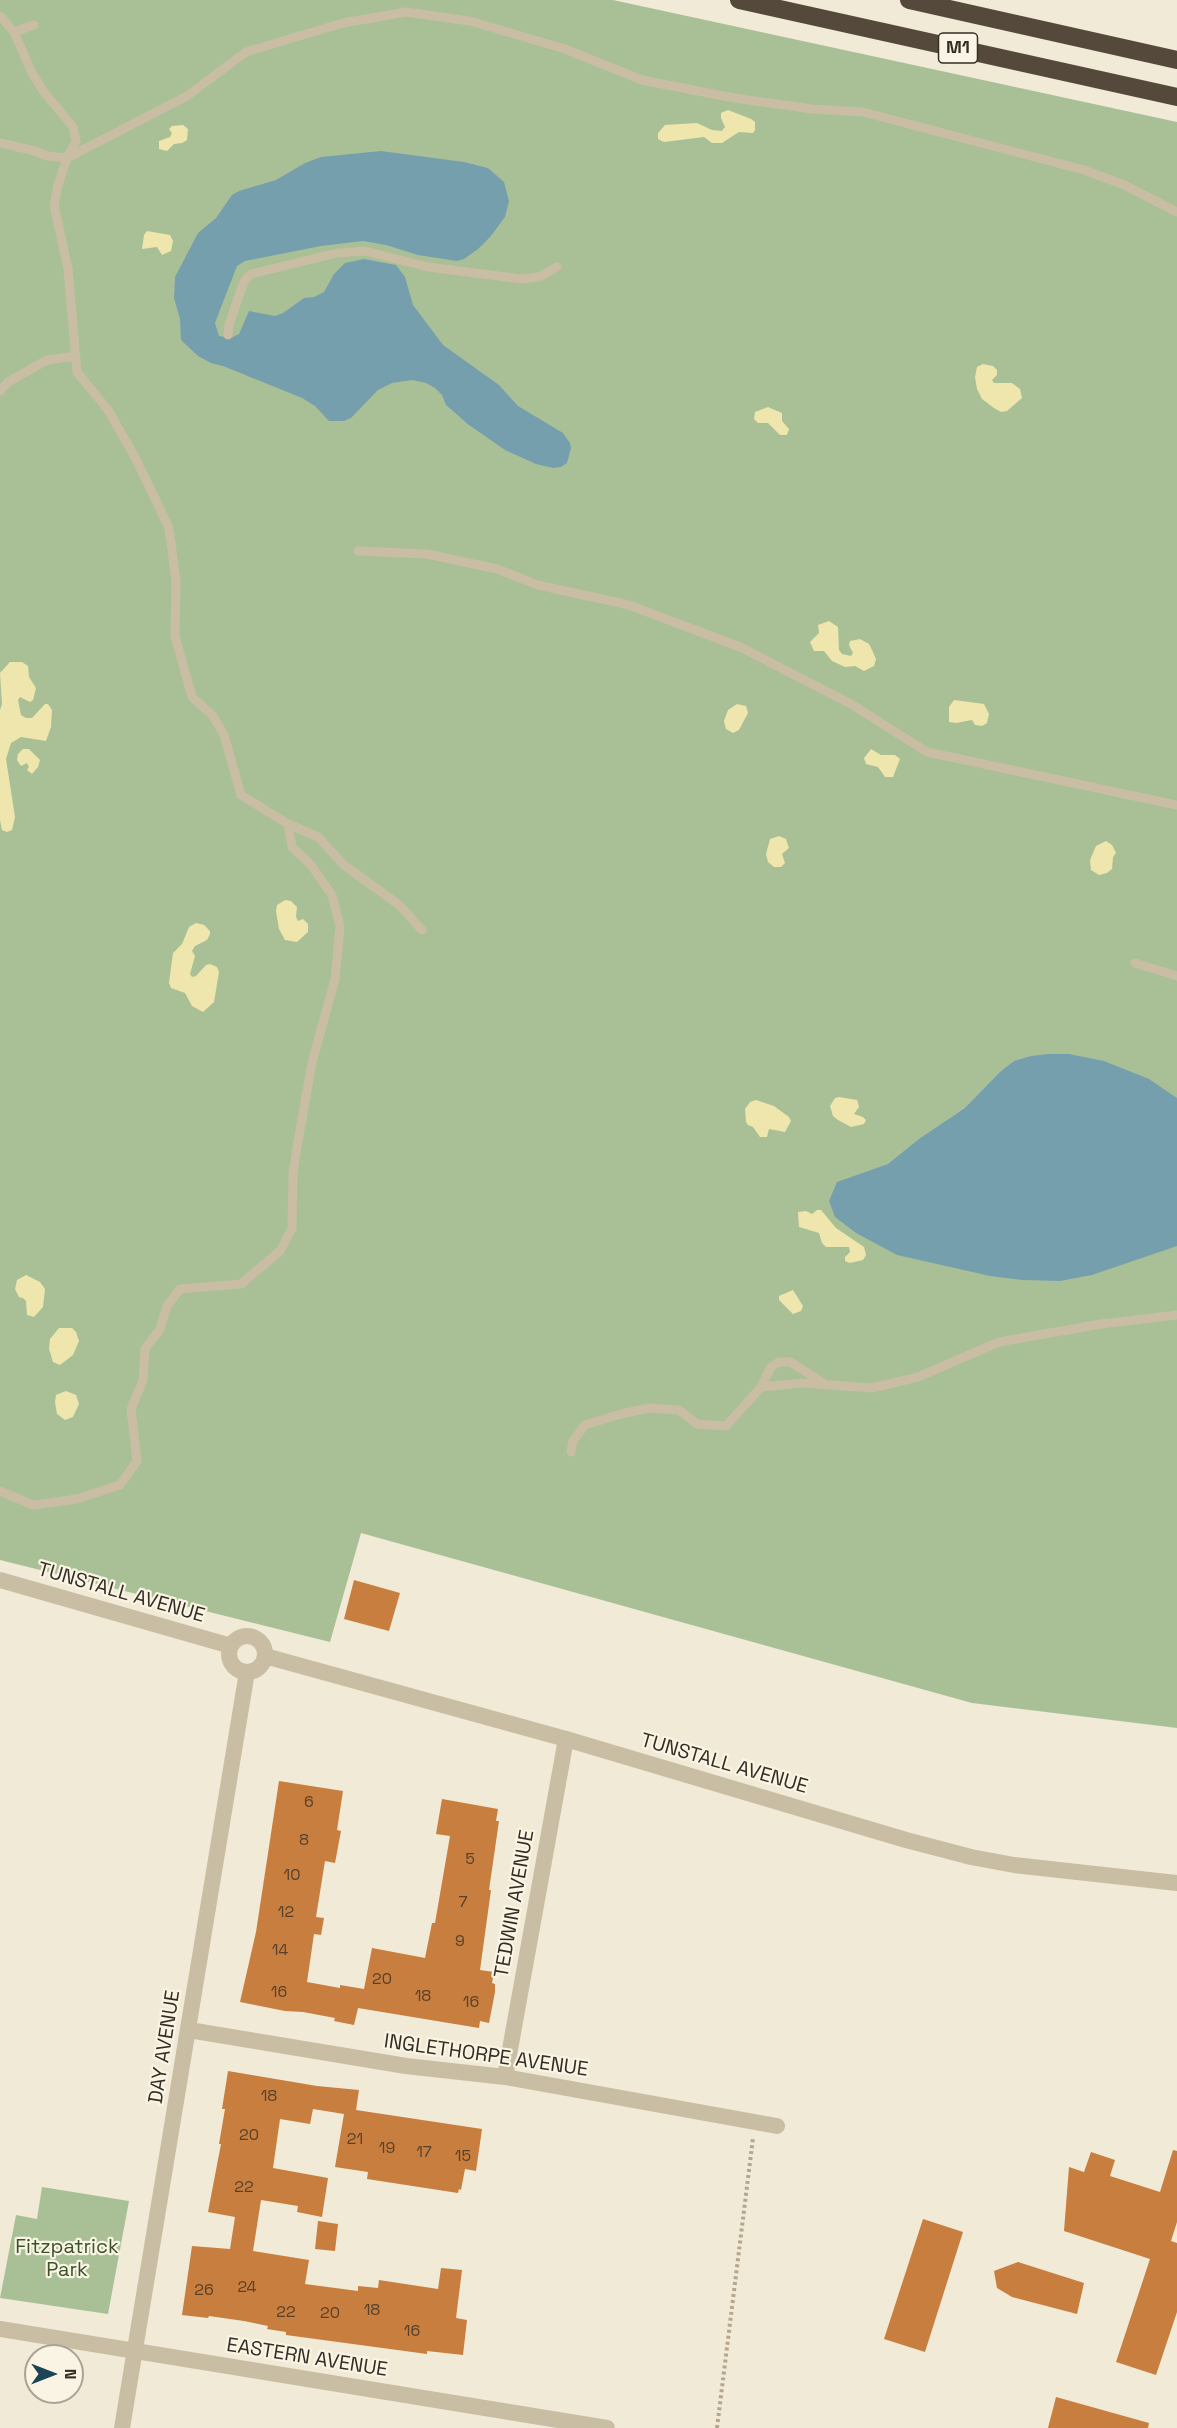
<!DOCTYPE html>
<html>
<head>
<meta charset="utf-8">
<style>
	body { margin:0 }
	#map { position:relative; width:1177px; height:2428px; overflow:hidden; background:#f1ead7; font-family:"Space Grotesk",sans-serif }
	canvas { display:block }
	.north { position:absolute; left:24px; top:2344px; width:60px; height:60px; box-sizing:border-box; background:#f9f4e3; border:2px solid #aaa497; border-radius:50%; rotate:90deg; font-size:16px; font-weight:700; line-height:24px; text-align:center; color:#342d25 }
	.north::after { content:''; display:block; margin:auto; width:21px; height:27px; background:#1b4455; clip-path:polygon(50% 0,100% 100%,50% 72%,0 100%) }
</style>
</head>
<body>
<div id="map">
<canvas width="1177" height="2428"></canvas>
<div class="north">N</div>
</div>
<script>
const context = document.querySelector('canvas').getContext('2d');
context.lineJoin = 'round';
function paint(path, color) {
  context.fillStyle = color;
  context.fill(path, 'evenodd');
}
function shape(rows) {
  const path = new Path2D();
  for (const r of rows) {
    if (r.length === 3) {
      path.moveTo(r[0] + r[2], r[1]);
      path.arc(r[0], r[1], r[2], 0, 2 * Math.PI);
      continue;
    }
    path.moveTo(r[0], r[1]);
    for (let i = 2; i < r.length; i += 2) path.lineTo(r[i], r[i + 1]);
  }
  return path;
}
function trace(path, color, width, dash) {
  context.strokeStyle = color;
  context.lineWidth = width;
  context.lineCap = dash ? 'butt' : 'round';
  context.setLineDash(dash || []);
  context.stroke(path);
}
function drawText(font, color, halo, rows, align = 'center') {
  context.font = font + ' "Space Grotesk",sans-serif';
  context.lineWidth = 4.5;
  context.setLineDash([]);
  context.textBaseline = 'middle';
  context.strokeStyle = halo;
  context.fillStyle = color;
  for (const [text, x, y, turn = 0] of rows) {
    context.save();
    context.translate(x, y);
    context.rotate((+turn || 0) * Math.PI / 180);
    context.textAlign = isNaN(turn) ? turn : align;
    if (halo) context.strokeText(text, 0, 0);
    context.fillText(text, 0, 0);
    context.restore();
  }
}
paint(shape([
	[0,0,613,0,1177,122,1177,1728,972,1703,361,1533,330,1642,0,1560],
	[42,2187,129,2201,108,2314,0,2298,16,2215,37,2219]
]), '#a9c097');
paint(shape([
	[728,110,751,119,755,122,755,130,753,133,739,132,722,143,712,143,704,137,664,142,658,139,658,133,665,125,697,123,712,130,722,131,725,127,721,118,721,113],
	[183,125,188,129,187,140,182,143,174,144,167,151,159,149,159,141,170,137,172,133,169,129,172,126],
	[147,231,170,235,173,241,171,251,162,255,157,247,142,249,144,235],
	[983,364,993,366,997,370,997,375,992,380,994,383,1012,383,1020,389,1022,398,1007,411,1001,412,994,408,982,399,977,389,975,377,977,367],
	[768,407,782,413,782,421,789,429,787,435,780,435,768,423,758,423,754,419,755,412],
	[829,621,838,627,839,650,842,654,851,656,853,653,849,645,850,641,860,639,869,644,873,652,876,659,874,666,864,671,855,666,845,667,832,661,824,651,814,651,810,642,819,633,818,625],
	[10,662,22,662,28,666,29,677,36,688,33,700,30,702,20,697,18,700,21,715,26,718,32,718,45,704,48,704,52,710,51,727,46,741,21,737,11,743,6,759,15,817,12,830,7,832,2,830,0,820,0,710,2,704,0,673],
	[954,700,984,704,989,714,987,723,982,726,975,725,972,720,956,723,949,722,949,707],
	[737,704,746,706,748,713,739,730,733,733,726,729,724,721,728,710],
	[23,749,29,749,40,760,38,767,32,774,27,770,29,767,27,763,21,766,17,760,18,754],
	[871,749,881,755,895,755,900,759,893,777,885,777,878,767,866,764,864,758],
	[779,836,786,839,789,848,782,854,785,863,781,867,774,867,768,862,766,854,770,839],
	[1106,841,1112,845,1116,853,1113,857,1112,869,1107,873,1099,875,1091,870,1090,860,1096,846],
	[285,900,291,901,297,907,296,917,298,921,303,919,308,924,308,932,297,942,285,940,279,929,276,911,277,905],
	[196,923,204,925,210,931,210,934,207,940,195,946,192,951,195,956,190,974,192,977,196,976,206,965,210,964,217,967,219,972,214,1002,203,1012,192,1006,185,993,171,988,169,983,173,953,182,944,189,927],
	[839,1097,857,1100,859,1107,854,1114,863,1117,866,1120,864,1124,851,1127,838,1120,833,1116,830,1106,835,1098],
	[756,1100,774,1106,789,1117,791,1121,785,1132,769,1129,767,1137,760,1137,753,1127,748,1125,746,1122,745,1109,750,1102],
	[817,1210,821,1210,836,1228,864,1247,866,1255,863,1260,850,1263,845,1261,845,1257,850,1252,849,1247,826,1247,822,1243,819,1233,799,1227,798,1212,806,1211,812,1214],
	[26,1275,40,1282,45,1289,43,1307,34,1317,27,1315,26,1301,23,1298,19,1297,15,1289,17,1280],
	[793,1290,803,1306,801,1311,793,1314,779,1300,779,1296],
	[59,1328,72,1328,76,1332,79,1341,73,1355,60,1365,53,1362,49,1349,50,1339],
	[66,1391,76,1395,79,1404,73,1417,65,1420,57,1414,55,1402,56,1395]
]), '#eee6ac');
paint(shape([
	[381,151,464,162,488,168,504,182,509,201,505,217,491,236,478,249,464,259,457,261,418,255,386,245,363,241,321,246,245,261,237,266,215,323,219,336,231,338,239,334,249,311,275,316,283,313,304,298,314,297,324,292,334,274,345,263,364,259,396,265,405,277,413,305,443,345,499,385,518,406,563,433,570,443,571,448,567,463,561,467,553,468,536,464,505,450,469,425,446,405,442,395,435,388,426,383,412,380,392,383,378,390,351,418,344,421,329,421,315,406,302,398,223,366,211,363,198,356,181,340,180,319,174,298,175,277,198,233,216,218,232,195,239,191,276,180,305,163,321,157],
	[1048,1054,1069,1054,1104,1061,1149,1079,1177,1098,1177,1246,1092,1275,1060,1281,1022,1280,990,1276,897,1255,856,1233,835,1217,829,1201,837,1182,888,1164,919,1139,965,1108,1000,1072,1014,1061,1031,1056]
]), '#769fae');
paint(shape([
	[354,1580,400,1593,389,1631,344,1619],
	[279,1781,343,1791,337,1830,341,1831,335,1863,325,1861,316,1917,324,1918,321,1935,314,1934,307,1982,340,1988,340,1985,364,1989,372,1948,425,1958,432,1923,435,1923,450,1836,436,1834,442,1799,498,1809,496,1821,499,1821,489,1890,491,1890,480,1970,494,1972,492,1983,495,1984,495,1992,489,2023,480,2021,479,2028,358,2008,354,2025,334,2021,335,2018,303,2012,285,2011,240,2002,256,1932],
	[228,2071,317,2086,359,2090,356,2110,482,2129,476,2171,465,2169,461,2190,459,2189,458,2193,367,2179,368,2172,335,2167,344,2114,313,2109,310,2124,280,2119,273,2168,328,2178,322,2217,297,2212,298,2206,261,2200,253,2251,309,2260,305,2284,358,2291,358,2286,378,2288,379,2280,438,2289,441,2268,462,2270,456,2318,467,2320,463,2355,427,2351,427,2354,286,2335,286,2332,267,2329,268,2326,244,2321,209,2316,208,2318,182,2315,192,2246,230,2249,235,2217,208,2212,221,2144,219,2144,225,2109,222,2109],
	[1173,2150,1177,2151,1177,2222,1171,2241,1177,2243,1177,2312,1156,2375,1116,2362,1150,2259,1064,2231,1069,2167,1084,2172,1091,2152,1115,2160,1110,2176,1160,2192],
	[923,2219,963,2232,925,2352,884,2339],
	[318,2221,338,2224,335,2251,315,2249],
	[1018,2262,1084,2283,1077,2314,1012,2297,997,2288,994,2271],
	[1056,2397,1149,2423,1148,2428,1048,2428]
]), '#c87e3e');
trace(shape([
	[717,2428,753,2138]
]), '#b5a78d', 4, [3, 3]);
trace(shape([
	[0,16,14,32,32,73,44,92,73,127,76,141,67,158,58,185,54,205,68,269,77,372,108,410,135,457,169,528,176,581,175,636,192,697,213,716,224,735,241,795,288,824,318,837,344,865,399,905,422,930],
	[14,32,34,25],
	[0,143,35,151,47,156,67,158,187,96,246,52,343,23,406,12,470,21,565,49,642,80,734,98,812,109,863,112,1084,170,1122,184,1177,212],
	[228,335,229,325,241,290,245,280,251,274,337,253,365,251,428,267,522,279,539,277,557,267],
	[0,391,8,382,47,360,76,356],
	[358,551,427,554,497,569,538,585,629,605,740,647,851,704,927,752,1177,805],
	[1135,963,1177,976],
	[761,1387,771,1367,779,1362,790,1362,824,1383],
	[571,1452,573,1441,585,1425,621,1414,649,1408,679,1410,697,1424,726,1426,761,1387,803,1383,872,1388,918,1377,999,1342,1101,1324,1177,1315],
	[0,1491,33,1505,77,1499,120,1485,137,1461,131,1409,143,1380,145,1349,160,1329,167,1306,180,1289,241,1284,280,1251,292,1228,293,1173,297,1147,312,1063,335,979,340,926,332,895,311,865,292,847,288,824]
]), '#c9bda3', 9);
trace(shape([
	[189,2030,406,2066,505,2077,777,2126],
	[505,2077,566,1739],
	[0,2329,607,2428]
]), '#c9bda3', 16);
trace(shape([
	[0,1580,231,1646],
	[247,1654,18],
	[265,1656,566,1739,906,1840,971,1857,1014,1865,1177,1883],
	[122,2428,247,1672]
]), '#c9bda3', 16);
trace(shape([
	[739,0,1177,97],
	[909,0,1177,60]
]), '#55493c', 18);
drawText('16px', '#59412b', null, [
	["6",309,1803],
	["8",304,1841],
	["5",470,1860],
	["10",292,1876],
	["7",463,1903],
	["12",286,1913],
	["9",460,1942],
	["14",280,1951],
	["20",382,1980],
	["16",279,1993],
	["18",423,1997],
	["16",471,2003],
	["18",269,2097],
	["20",249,2136],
	["21",355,2140],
	["19",387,2149],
	["17",424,2153],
	["15",463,2157],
	["22",244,2188],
	["24",247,2288],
	["26",204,2291],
	["18",372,2311],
	["22",286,2313],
	["20",330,2314],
	["16",412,2332]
]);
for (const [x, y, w] of [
	[958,48,39]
]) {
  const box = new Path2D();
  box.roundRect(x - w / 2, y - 15, w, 30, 4.5);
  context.fillStyle = '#f9f4e3';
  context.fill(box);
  trace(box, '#342d25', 1.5);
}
drawText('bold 18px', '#342d25', null, [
	["M1",958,48]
]);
drawText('20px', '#342d25', '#f9f4e3', [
	["TUNSTALL AVENUE",121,1593,16],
	["TUNSTALL AVENUE",724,1764,16],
	["TEDWIN AVENUE",515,1904,-80],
	["DAY AVENUE",165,2047,-81],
	["INGLETHORPE AVENUE",486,2056,8],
	["EASTERN AVENUE",307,2358,9]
]);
drawText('20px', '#3a5229', '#f9f4e3', [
	["Fitzpatrick",67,2248],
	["Park",67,2271]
]);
</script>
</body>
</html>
